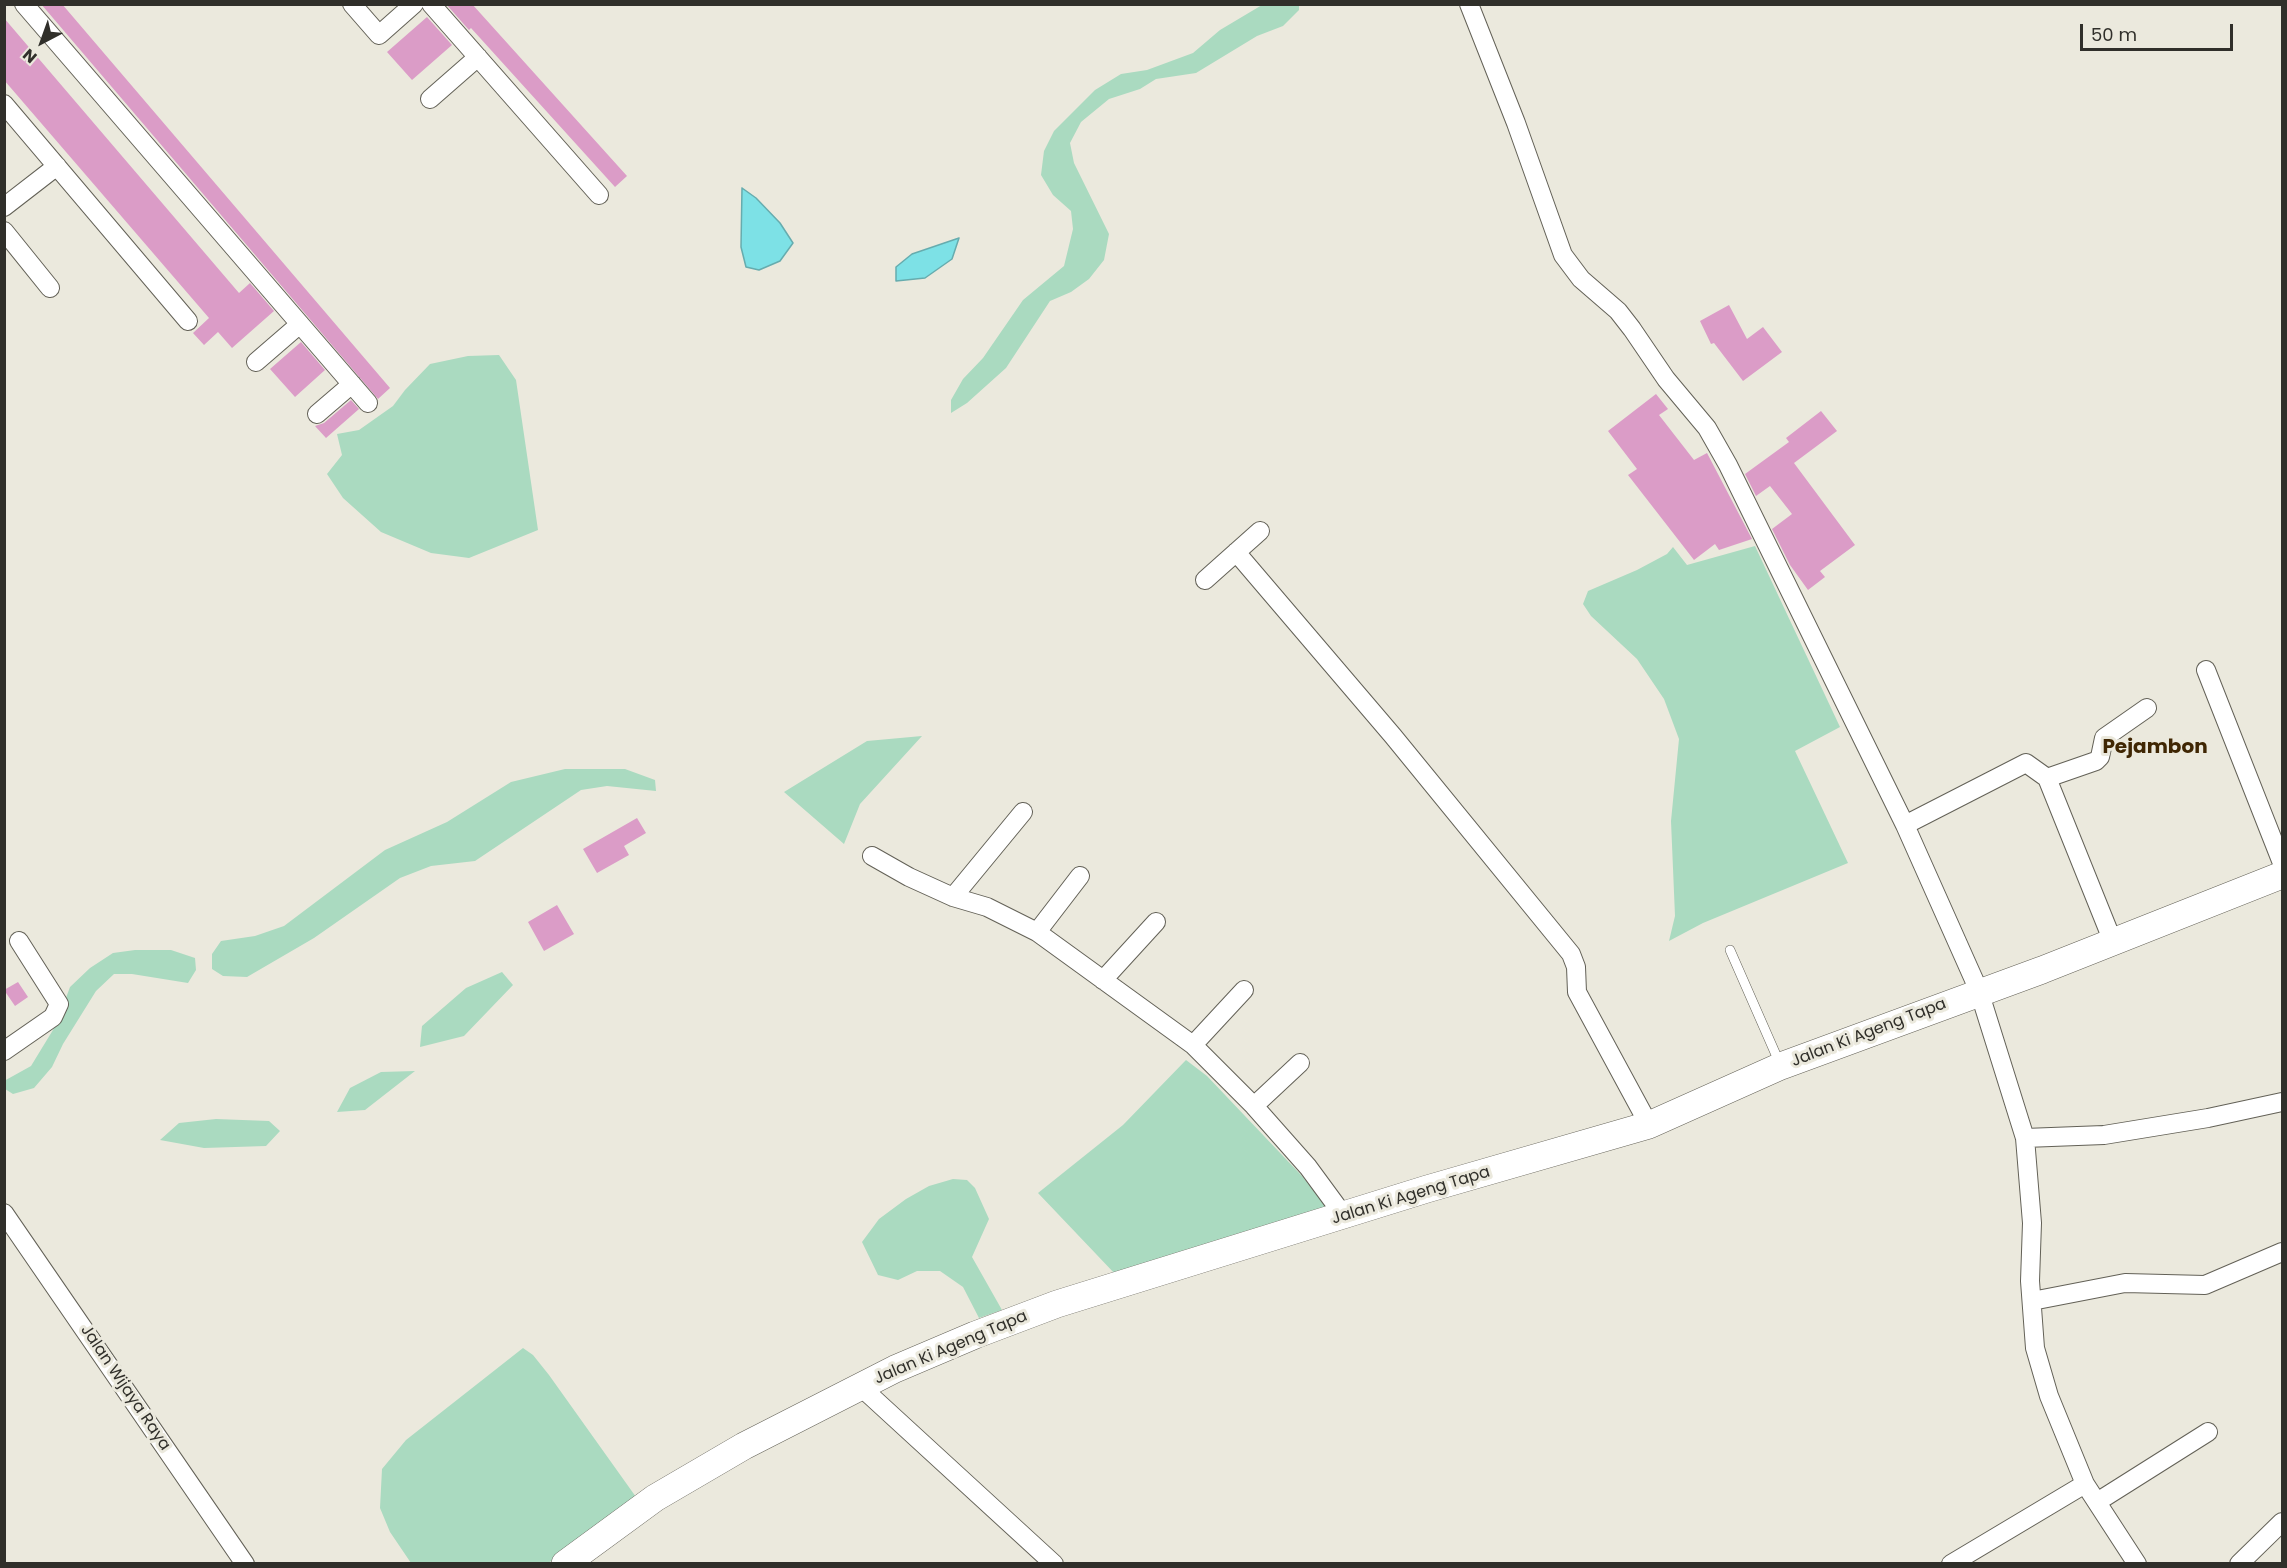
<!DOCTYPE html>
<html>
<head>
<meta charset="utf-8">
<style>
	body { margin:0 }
	#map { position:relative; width:2287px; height:1568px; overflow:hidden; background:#ebe9dd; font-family:Poppins,sans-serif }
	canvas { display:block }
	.frame { position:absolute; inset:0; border:6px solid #302f2a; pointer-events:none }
	.north { position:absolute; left:12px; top:12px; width:60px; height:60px; -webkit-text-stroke:4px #ebe9dd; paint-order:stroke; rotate:221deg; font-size:16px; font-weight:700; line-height:24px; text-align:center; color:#302f2a }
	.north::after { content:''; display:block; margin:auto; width:21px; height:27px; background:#302f2a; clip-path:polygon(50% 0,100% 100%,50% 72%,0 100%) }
	.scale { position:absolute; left:2080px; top:24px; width:153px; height:27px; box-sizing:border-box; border:3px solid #302f2a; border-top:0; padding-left:8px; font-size:18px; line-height:21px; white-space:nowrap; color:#302f2a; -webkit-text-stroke:4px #ebe9dd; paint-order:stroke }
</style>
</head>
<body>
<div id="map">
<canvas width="2287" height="1568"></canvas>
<div class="frame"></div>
<div class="north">N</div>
<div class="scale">50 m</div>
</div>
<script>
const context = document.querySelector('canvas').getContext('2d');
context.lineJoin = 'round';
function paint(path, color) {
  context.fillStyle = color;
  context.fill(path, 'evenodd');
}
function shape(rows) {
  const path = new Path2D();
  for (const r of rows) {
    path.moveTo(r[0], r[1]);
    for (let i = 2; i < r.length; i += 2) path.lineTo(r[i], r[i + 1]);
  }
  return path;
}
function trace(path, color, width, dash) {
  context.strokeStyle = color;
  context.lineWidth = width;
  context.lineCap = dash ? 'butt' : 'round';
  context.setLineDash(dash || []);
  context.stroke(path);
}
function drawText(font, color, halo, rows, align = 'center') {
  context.font = font + ' Poppins,sans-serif';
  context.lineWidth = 6;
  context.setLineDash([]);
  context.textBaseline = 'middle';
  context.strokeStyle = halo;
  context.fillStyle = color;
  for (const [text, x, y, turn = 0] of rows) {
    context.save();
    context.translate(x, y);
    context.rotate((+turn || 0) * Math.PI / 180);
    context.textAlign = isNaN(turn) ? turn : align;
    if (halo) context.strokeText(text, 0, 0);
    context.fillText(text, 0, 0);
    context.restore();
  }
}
paint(shape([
	[1262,5,1299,5,1299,10,1283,26,1257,36,1196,73,1156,79,1140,89,1109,99,1081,122,1070,143,1074,163,1109,234,1104,260,1089,279,1071,292,1050,301,1006,368,967,403,951,413,951,400,963,379,983,358,1023,300,1064,266,1073,229,1071,211,1053,195,1041,175,1044,151,1054,131,1095,90,1121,74,1147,70,1193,53,1220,30],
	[499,355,516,380,538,530,469,558,431,553,381,532,343,498,327,474,342,455,337,434,359,430,393,406,405,390,430,364,468,356],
	[1755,546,1840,727,1795,751,1848,863,1703,923,1669,941,1675,916,1671,821,1679,739,1664,699,1637,659,1591,616,1583,604,1588,591,1637,570,1667,554,1673,547,1687,565],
	[922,736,860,804,844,844,784,792,867,741],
	[565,769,625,769,655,780,656,791,607,786,581,790,475,861,431,866,400,878,314,938,247,977,223,976,212,969,212,954,221,941,255,936,284,926,385,850,447,822,511,782],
	[135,950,171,950,195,958,196,970,188,983,132,974,114,974,96,991,63,1044,52,1067,34,1088,13,1094,5,1089,4,1081,31,1066,56,1025,70,987,90,968,113,953],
	[502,972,513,985,464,1036,420,1047,422,1026,466,988],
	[1186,1060,1207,1076,1302,1176,1329,1210,1116,1275,1038,1193,1123,1125],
	[415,1071,365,1110,337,1112,350,1088,381,1072],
	[216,1119,269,1121,280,1131,266,1146,204,1148,160,1140,179,1123],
	[953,1179,967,1180,975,1188,989,1219,972,1257,1002,1310,979,1318,963,1287,940,1271,917,1271,898,1280,878,1275,862,1242,879,1219,906,1199,929,1186],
	[523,1348,533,1355,549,1375,636,1497,547,1564,411,1563,390,1532,380,1508,382,1469,406,1440]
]), '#aadac0');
const water = shape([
	[742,188,756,198,780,223,793,243,780,261,759,270,746,267,741,247,742,188],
	[959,238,952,259,925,278,896,281,896,267,912,254,959,238]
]);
paint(water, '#7de1e6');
trace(water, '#66acae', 1.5);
paint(shape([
	[41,4,62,4,390,388,378,399],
	[446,4,472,4,627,176,615,187,471,28,469,30],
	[427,17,452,45,412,80,387,52],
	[4,18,239,293,250,283,274,311,232,348,218,332,204,345,193,333,209,318,4,80],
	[1729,305,1747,339,1763,327,1782,352,1743,381,1714,343,1711,344,1700,321],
	[301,342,325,370,295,397,270,369],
	[1656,394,1668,409,1659,415,1694,460,1707,453,1752,539,1719,550,1715,544,1694,560,1628,475,1637,469,1608,431],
	[351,400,359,409,326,438,315,426,324,423],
	[1821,411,1837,431,1794,463,1855,545,1820,571,1825,577,1808,590,1790,565,1772,529,1792,514,1770,486,1756,496,1745,474,1789,442,1786,438],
	[637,818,646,833,624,846,629,855,597,873,583,849],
	[557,905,574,934,544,951,528,922],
	[18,982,28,997,15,1006,4,990]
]), '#db9cc7');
const lane = shape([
	[1730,950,1780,1064]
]);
const street = shape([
	[24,4,368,403],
	[352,4,379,35,414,4],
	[431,4,599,195],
	[1469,4,1516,123,1563,255,1581,279,1618,311,1632,329,1666,379,1707,428,1728,465,1905,825,1979,991,2025,1138,2032,1223,2030,1281,2035,1348,2049,1396,2085,1484,2137,1564],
	[430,99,478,57],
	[4,104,188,321],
	[4,207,57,166],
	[4,231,50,288],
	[256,362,300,324],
	[317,414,352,384],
	[1236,552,1393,736,1571,954,1576,967,1577,992,1649,1125],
	[1205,580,1260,531],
	[2206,670,2282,863],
	[2047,778,2096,761,2100,757,2104,738,2147,708],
	[1905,825,2026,763,2047,778,2113,942],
	[872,856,909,877,953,897,987,907,1037,932,1193,1045,1254,1106,1308,1167,1344,1216],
	[953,897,1023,812],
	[1037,932,1080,876],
	[1103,980,1156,922],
	[1193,1045,1244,990],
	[4,1051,53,1017,59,1004,19,941],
	[1254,1106,1300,1063],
	[2025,1138,2104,1135,2208,1118,2282,1102],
	[4,1213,245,1564],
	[2032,1301,2125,1283,2205,1285,2282,1252],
	[861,1387,1054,1564],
	[2097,1502,2208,1432],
	[1951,1564,2085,1484],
	[2239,1564,2282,1522]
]);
const secondary = shape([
	[565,1564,655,1498,744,1446,895,1369,975,1335,1057,1304,1427,1189,1649,1125,1781,1066,2042,970,2282,875]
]);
trace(lane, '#636157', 10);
trace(street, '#636157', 20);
trace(secondary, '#636157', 28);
trace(lane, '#fff', 9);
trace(street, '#fff', 18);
trace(secondary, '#fff', 27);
drawText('16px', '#302f2a', '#ebe9dd', [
	["Jalan Ki Ageng Tapa",1869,1033,-21],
	["Jalan Ki Ageng Tapa",1411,1196,-17],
	["Jalan Ki Ageng Tapa",951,1348,-23],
	["Jalan Wijaya Raya",125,1388,56]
]);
drawText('bold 20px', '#3f2603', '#ebe9dd', [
	["Pejambon",2155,748]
]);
</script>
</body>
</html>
